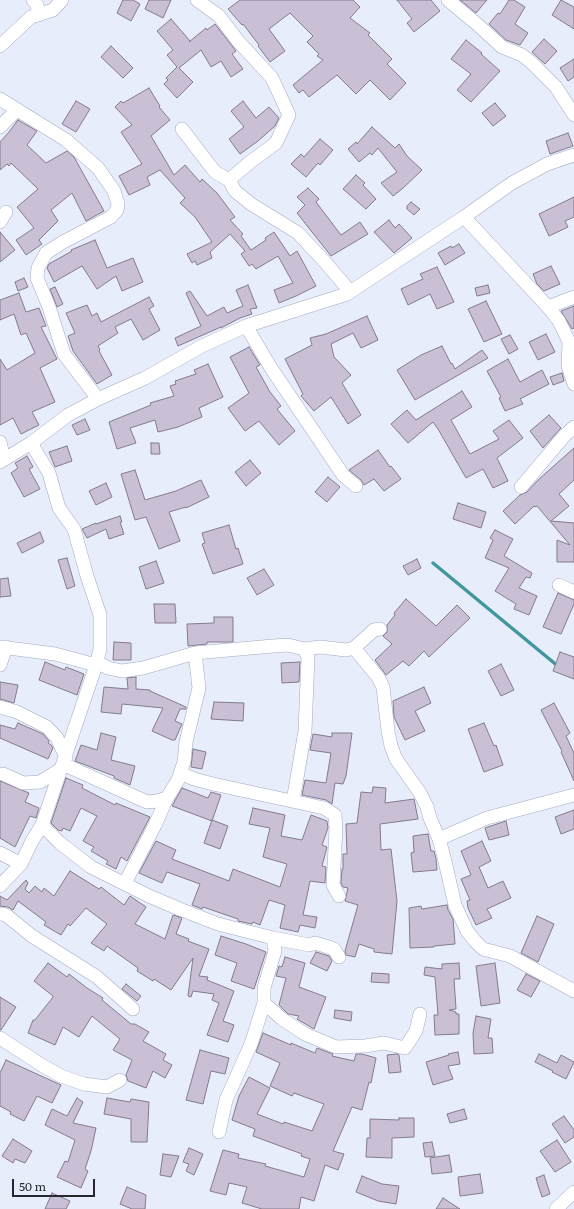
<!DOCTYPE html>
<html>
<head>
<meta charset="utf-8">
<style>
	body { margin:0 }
	#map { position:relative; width:574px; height:1209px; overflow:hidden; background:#e8edfb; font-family:Literata,serif }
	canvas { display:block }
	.scale { position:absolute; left:12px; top:1179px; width:83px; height:18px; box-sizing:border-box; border:2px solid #252831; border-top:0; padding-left:5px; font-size:12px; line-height:14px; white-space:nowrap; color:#252831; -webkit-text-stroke:3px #e8edfb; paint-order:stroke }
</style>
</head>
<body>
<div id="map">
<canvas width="574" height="1209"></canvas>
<div class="scale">50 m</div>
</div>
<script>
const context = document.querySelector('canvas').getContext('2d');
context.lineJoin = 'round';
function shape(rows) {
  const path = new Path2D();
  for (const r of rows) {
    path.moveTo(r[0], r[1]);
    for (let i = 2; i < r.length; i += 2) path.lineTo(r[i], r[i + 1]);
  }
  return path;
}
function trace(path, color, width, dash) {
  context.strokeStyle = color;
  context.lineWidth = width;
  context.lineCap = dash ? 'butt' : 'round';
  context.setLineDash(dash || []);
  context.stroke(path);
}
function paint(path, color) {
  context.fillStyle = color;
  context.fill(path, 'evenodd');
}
trace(shape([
	[433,563,559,667]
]), '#40979e', 3.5);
const building = shape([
	[123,0,133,0,140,4,131,21,117,13,123,0],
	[149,0,171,0,163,18,145,9,149,0],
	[240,0,353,0,360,7,350,18,370,33,368,35,392,59,387,64,406,83,390,100,370,80,356,94,337,75,309,97,303,90,299,93,293,85,323,60,317,56,319,54,307,42,313,36,290,13,269,29,285,51,270,62,258,46,259,45,243,24,242,25,228,9,240,0],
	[397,0,431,0,440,11,414,32,407,23,412,19,397,0],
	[460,0,487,0,476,13,460,0],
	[509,0,514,0,525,7,515,24,528,33,520,45,506,40,489,24,498,13,500,14,509,0],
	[561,0,574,7,574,29,552,15,561,0],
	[171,19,190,41,189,42,206,28,207,30,215,24,236,51,232,54,243,69,231,77,221,61,211,67,201,50,179,68,193,82,177,98,164,84,168,80,166,78,177,67,167,55,173,50,157,31,171,19],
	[544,39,557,51,545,64,532,52,544,39],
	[466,40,482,53,481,54,500,71,471,102,457,90,471,74,451,59,466,40],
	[111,46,133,68,123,78,101,57,111,46],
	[574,59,574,77,568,81,560,68,574,59],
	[149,88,160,106,159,107,170,120,151,136,174,175,185,165,200,182,202,179,217,193,235,217,230,220,243,234,241,236,251,250,266,240,265,238,274,232,290,256,297,251,316,286,296,296,279,303,274,290,293,283,278,256,256,269,252,264,249,266,241,254,245,251,230,234,210,252,212,258,197,265,195,261,192,263,187,254,212,242,195,217,180,203,185,198,160,170,147,177,150,185,129,195,119,176,142,164,121,132,132,125,115,107,121,101,123,103,149,88],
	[76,101,90,109,76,132,62,124,76,101],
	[243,101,256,118,269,107,279,118,275,126,258,141,240,154,229,139,244,127,231,111,243,101],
	[495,103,506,116,493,126,482,113,495,103],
	[18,120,37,131,27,145,46,163,67,151,74,157,104,211,86,221,72,193,51,210,58,221,39,240,42,244,26,255,16,240,34,228,17,207,38,189,11,163,9,166,7,164,0,170,0,142,9,132,18,120],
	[372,127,395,148,399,144,407,156,422,170,402,189,393,196,381,183,397,172,378,148,372,155,370,153,359,162,348,149,356,142,357,144,372,127],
	[568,133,573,146,550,154,546,141,568,133],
	[320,139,333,150,320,165,318,163,306,177,291,164,301,154,304,157,320,139],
	[356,175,365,183,363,185,376,199,366,209,343,189,356,175],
	[308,188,319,199,316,202,341,235,360,222,368,234,331,256,297,213,305,205,297,197,308,188],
	[574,197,574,217,565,221,568,227,549,236,539,214,574,197],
	[411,202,420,209,414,215,407,209,407,206,411,202],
	[389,220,395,228,399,224,412,238,394,253,374,232,389,220],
	[0,232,15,250,0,262,0,232],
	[95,240,107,268,133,258,143,282,122,291,116,276,97,289,82,266,54,282,47,268,49,264,72,251,71,250,95,240],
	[459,244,465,253,445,265,438,253,451,246,452,248,459,244],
	[551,266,560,284,544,291,537,284,533,274,551,266],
	[437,267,454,302,437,309,430,294,408,305,401,289,423,279,420,274,437,267],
	[24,278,28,287,18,291,15,282,24,278],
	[248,285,257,308,250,309,252,314,240,318,221,328,221,327,178,346,175,338,201,326,186,293,190,291,207,316,224,307,227,313,243,306,236,290,248,285],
	[488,285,490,293,477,296,475,288,488,285],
	[55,287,63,304,57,307,50,289,55,287],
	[19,293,26,312,39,308,46,326,41,327,57,359,40,368,55,402,32,412,39,425,21,434,13,418,0,425,0,359,7,370,35,353,26,333,21,335,14,314,0,320,0,300,19,293],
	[149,297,154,306,149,309,160,330,143,340,131,319,115,327,118,333,98,346,100,350,99,351,112,375,97,384,73,351,68,336,75,333,66,313,87,305,92,316,97,313,101,322,149,297],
	[486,301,502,334,484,342,468,309,486,301],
	[574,306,574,328,572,329,561,311,574,306],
	[367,316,378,340,361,348,353,333,331,344,334,357,351,375,342,383,361,415,348,424,331,397,314,411,301,396,303,394,285,359,312,345,310,338,326,334,367,316],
	[546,334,555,352,538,360,529,342,546,334],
	[510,335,518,349,509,354,501,339,510,335],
	[442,346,451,364,452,363,455,369,482,350,488,358,415,400,397,370,421,355,442,346],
	[249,347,260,365,256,367,270,392,281,406,277,409,295,431,279,445,259,421,245,431,228,408,249,393,230,357,249,347],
	[508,359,520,382,542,370,549,384,520,399,523,404,505,411,499,398,501,397,487,371,508,359],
	[208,364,223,397,199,408,202,417,178,427,158,432,155,420,130,428,136,443,117,449,109,422,151,405,150,403,174,396,170,386,176,384,175,381,196,374,194,370,208,364],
	[562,373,564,381,553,385,550,377,562,373],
	[462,391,472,407,451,420,470,454,499,439,493,431,509,420,523,438,497,458,508,481,493,488,483,469,466,478,438,429,433,422,408,443,391,424,407,410,416,420,462,391],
	[549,415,561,428,543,448,530,431,549,415],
	[85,419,90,430,77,435,72,425,85,419],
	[151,443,159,443,160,454,151,454,151,443],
	[67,446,72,461,55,467,49,452,67,446],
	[574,448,574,480,559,494,569,506,551,521,574,523,574,562,557,562,557,540,570,545,537,506,535,507,534,506,515,524,503,511,520,495,527,492,538,480,574,448],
	[378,450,390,467,391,466,401,479,384,491,374,479,364,485,361,480,349,470,378,450],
	[27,456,33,467,29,469,40,489,24,497,11,473,18,468,15,463,27,456],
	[250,460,261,473,246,486,235,472,250,460],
	[135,470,145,500,176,491,201,480,209,497,186,508,186,507,169,512,180,541,159,549,146,517,135,520,121,474,135,470],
	[328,477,340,487,327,502,315,492,328,477],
	[106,483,112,497,96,505,89,491,106,483],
	[458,503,486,512,481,528,453,519,458,503],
	[120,516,122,522,120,522,124,534,109,539,106,529,87,538,82,529,96,523,96,524,120,516],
	[229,525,236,549,238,548,243,564,213,574,202,544,205,543,202,533,229,525],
	[495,530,513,539,504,556,532,573,530,578,526,577,519,588,537,596,529,615,514,609,516,604,495,591,509,568,485,558,493,540,490,538,495,530],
	[40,532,44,542,22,553,17,543,40,532],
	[67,558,75,586,67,589,58,560,67,558],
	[417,559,421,568,408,575,403,566,417,559],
	[156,561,164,583,146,589,139,567,156,561],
	[264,569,274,585,257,595,247,578,264,569],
	[8,578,11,596,0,597,0,579,8,578],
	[558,593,574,600,574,604,561,634,543,627,558,593],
	[406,599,436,626,457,605,470,618,429,657,424,651,409,666,403,661,386,675,375,660,392,644,383,636,387,632,387,625,395,615,394,613,406,599],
	[154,604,175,604,176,623,155,623,154,604],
	[214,617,233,617,233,642,207,642,207,644,188,646,187,624,214,623,214,617],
	[114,642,131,643,131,660,113,660,114,642],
	[560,652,574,657,574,679,553,671,560,652],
	[45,662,65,670,66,667,84,674,77,695,39,680,45,662],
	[300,662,299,682,282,683,281,663,300,662],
	[501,664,514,690,501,696,488,671,501,664],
	[136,677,136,689,150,690,150,691,186,707,186,709,180,709,175,721,182,724,175,740,172,740,152,731,163,708,122,704,121,714,101,712,104,687,128,689,127,678,136,677],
	[0,682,18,685,14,703,0,699,0,682],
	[424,687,431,703,415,711,425,731,405,740,394,717,393,701,424,687],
	[214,702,244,703,243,721,211,719,214,702],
	[554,703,570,733,566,736,574,753,574,781,561,752,562,751,541,710,554,703],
	[18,723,43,734,49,741,48,743,51,745,53,748,48,759,0,738,0,725,15,729,18,723],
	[484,723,494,746,496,745,503,765,484,772,468,729,484,723],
	[101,733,116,737,111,760,135,766,130,785,114,778,114,776,75,761,81,745,97,750,101,733],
	[332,733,352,733,346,776,343,784,335,783,332,804,326,800,302,795,305,780,326,783,331,753,310,750,313,734,332,737,332,733],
	[193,749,206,752,202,769,191,767,193,749],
	[66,778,83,785,82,788,115,805,116,803,150,817,127,861,121,857,116,869,106,864,108,861,91,851,94,847,83,841,97,816,81,808,70,831,63,828,62,831,58,830,51,823,66,778],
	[0,781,29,793,25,802,39,808,36,818,30,816,15,847,0,838,0,781],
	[373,787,386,788,385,803,414,799,418,819,380,824,381,850,391,849,397,901,392,954,374,952,374,949,359,944,355,957,346,955,345,951,358,905,345,901,348,888,343,887,341,883,342,869,343,869,343,854,347,854,346,824,357,823,361,792,372,793,373,787],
	[182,788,208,798,211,792,221,795,212,821,172,806,182,788],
	[253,808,285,815,281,836,302,840,311,815,327,821,328,828,322,845,327,847,322,866,326,867,325,883,310,881,303,915,317,917,315,928,300,925,298,932,280,928,285,905,269,900,260,925,253,922,252,924,238,921,238,919,203,907,202,909,192,905,200,884,167,872,162,883,139,873,156,841,176,850,172,859,229,881,233,869,280,887,287,864,263,857,270,828,249,824,253,808],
	[574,810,574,829,561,834,555,817,574,810],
	[212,820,228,826,220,849,204,843,212,820],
	[506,821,509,835,489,840,485,828,506,821],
	[428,834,431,851,434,851,436,859,437,870,413,872,411,853,414,852,413,836,428,834],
	[482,841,491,861,479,867,488,888,503,881,511,898,487,909,492,918,476,925,468,908,467,901,470,900,461,879,471,875,461,851,482,841],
	[70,871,99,889,101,887,124,905,130,896,146,907,135,924,165,939,173,915,182,918,176,934,189,939,188,941,209,949,199,976,208,977,207,980,234,991,223,1021,234,1025,228,1042,207,1035,219,1003,212,1000,214,994,193,991,191,997,188,996,193,958,171,990,154,979,153,981,137,971,138,968,107,946,104,951,91,943,107,924,86,908,70,926,68,924,61,935,44,925,46,922,18,901,13,910,8,907,0,906,0,896,7,900,26,880,28,883,25,889,29,893,35,886,42,892,44,888,54,896,70,871],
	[447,905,448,910,453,919,455,944,434,946,434,947,410,948,409,908,421,906,422,909,447,905],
	[537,916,554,924,538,962,521,953,537,916],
	[221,936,246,944,266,952,254,989,231,981,237,963,215,955,221,936],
	[316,952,329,956,332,961,327,971,310,963,316,952],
	[285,957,305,963,299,987,326,997,314,1029,297,1019,299,1016,288,1014,279,1005,286,978,276,976,279,966,282,967,285,957],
	[48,963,67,977,69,974,87,988,103,998,102,1000,131,1024,135,1024,149,1032,143,1041,166,1054,163,1060,172,1065,165,1078,153,1071,146,1088,128,1081,126,1075,132,1060,113,1050,120,1039,92,1016,79,1037,63,1027,55,1045,28,1033,33,1020,35,1020,53,997,53,996,34,981,48,963],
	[459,963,460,979,454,979,456,1009,449,1010,456,1012,456,1014,459,1014,459,1034,435,1035,434,1015,438,1015,435,977,424,975,425,967,442,969,442,964,459,963],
	[495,963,500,1003,481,1006,476,966,495,963],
	[372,973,389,974,389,983,371,982,372,973],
	[526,974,540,981,531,997,517,990,526,974],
	[126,984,141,996,137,1001,122,989,126,984],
	[0,997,16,1007,1,1030,0,1030,0,997],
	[335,1010,352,1012,351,1021,334,1018,335,1010],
	[476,1016,491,1019,488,1038,492,1038,493,1053,474,1054,473,1033,476,1016],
	[263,1033,291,1045,291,1043,315,1053,317,1048,333,1054,332,1056,354,1061,356,1054,362,1054,376,1058,371,1083,369,1082,362,1110,352,1107,333,1151,344,1154,338,1170,325,1165,314,1201,301,1197,299,1209,262,1209,242,1203,247,1187,229,1183,226,1195,210,1191,223,1150,239,1154,238,1158,266,1164,265,1166,304,1177,310,1159,301,1156,302,1154,253,1136,255,1129,232,1120,239,1096,249,1077,270,1088,257,1114,283,1124,284,1122,312,1131,324,1104,294,1093,292,1096,270,1086,280,1063,256,1052,263,1033],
	[200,1050,229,1058,225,1074,211,1071,203,1104,186,1100,200,1050],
	[458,1052,460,1064,448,1066,453,1079,433,1085,426,1062,449,1055,448,1054,458,1052],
	[397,1054,399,1055,401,1072,389,1073,387,1055,397,1054],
	[539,1054,557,1063,561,1055,574,1062,566,1079,552,1072,553,1071,535,1062,539,1054],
	[6,1060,61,1085,52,1103,37,1096,24,1121,10,1114,11,1112,0,1106,0,1073,6,1060],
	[77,1098,83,1102,73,1123,96,1128,91,1151,85,1169,88,1171,81,1188,57,1177,65,1161,68,1162,75,1140,45,1125,52,1109,67,1116,77,1098],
	[107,1098,130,1102,131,1099,149,1102,147,1142,131,1142,131,1119,104,1114,107,1098],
	[464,1109,467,1119,450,1123,447,1114,464,1109],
	[564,1116,574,1130,574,1137,565,1143,552,1124,564,1116],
	[399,1118,414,1118,414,1137,392,1138,392,1158,366,1157,367,1138,370,1138,370,1119,399,1120,399,1118],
	[13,1139,32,1151,25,1163,15,1159,13,1163,2,1156,13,1139],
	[557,1140,571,1162,555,1172,540,1151,557,1140],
	[432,1142,435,1156,425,1157,423,1143,432,1142],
	[189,1148,203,1154,194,1175,186,1171,189,1164,183,1162,189,1148],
	[163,1154,179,1156,171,1177,160,1175,163,1154],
	[449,1155,452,1172,432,1174,430,1158,449,1155],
	[480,1174,483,1193,460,1196,458,1177,480,1174],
	[544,1175,550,1194,542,1197,536,1178,544,1175],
	[362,1176,382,1184,399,1186,396,1204,378,1201,356,1192,362,1176],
	[127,1187,146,1195,145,1209,132,1209,120,1204,127,1187],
	[52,1193,70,1201,66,1209,45,1209,52,1193],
	[443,1198,460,1209,436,1209,443,1198]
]);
paint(building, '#cac0d6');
trace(building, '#837a8f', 1);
const minor = shape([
	[33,0,37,5,39,15],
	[197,0,219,16,238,41,272,78,289,115,276,143,249,163,229,180],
	[448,0,478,25,502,47,522,55,532,63,556,87,574,115],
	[0,46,31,17,53,10,62,0],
	[0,99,66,140,98,168,114,191,118,204,117,210,111,217,63,242,46,253,38,268,37,278,49,307,64,354,98,399],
	[0,127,17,110],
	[182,129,215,172,229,180,235,191,251,204,298,233,325,262,348,289,347,294],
	[464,217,548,307,559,321,569,342,568,366,574,384],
	[0,222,6,212],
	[548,307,574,297],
	[246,326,271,368,343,475,356,486],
	[0,442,4,459],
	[0,462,31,443,68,415,98,399,145,378,202,346,246,326,347,294,464,217,512,183,547,164,574,155],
	[521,487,565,435,574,427],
	[559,585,574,592],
	[0,647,55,654,96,665],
	[354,648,378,677,383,687,388,731,391,746,396,759,420,793,427,807,430,818,439,839,444,857,455,905,467,931,475,941,483,949,510,956,574,991],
	[97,662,108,668,122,671,143,668,195,653,273,646,288,645,304,649,320,647,346,650,354,648,374,630,380,629],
	[0,665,6,647],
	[0,707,17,712,47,727,57,738,66,757],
	[63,764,147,802,157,801,167,798],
	[180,773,194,779,213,784,324,808,335,815,336,828,333,885,339,896],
	[3,774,23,783,40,782,61,769],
	[293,801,305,731,308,657,304,649],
	[42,825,60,843,91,867,149,896,182,910,218,924,273,938,309,945,315,943,325,946,334,949,339,957],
	[439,839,487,818,574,795],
	[0,853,21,864],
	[125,883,155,825,167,798,178,780,184,762,186,742,199,688,195,653],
	[0,886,21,864,32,841,42,825,96,665,100,649,100,615,87,576,74,529,59,508,49,473,31,443],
	[0,914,6,915,32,936,97,977,133,1009],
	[264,1003,282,1019,305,1034,336,1047,365,1046,384,1043,405,1048,416,1031,420,1014],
	[0,1038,40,1064,61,1076,84,1084,107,1087,120,1080],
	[219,1132,226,1100,251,1044,264,1003,264,988,275,951,273,938],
	[556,1209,574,1192]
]);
trace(minor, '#a2aac0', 14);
trace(minor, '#fff', 13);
</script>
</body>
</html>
